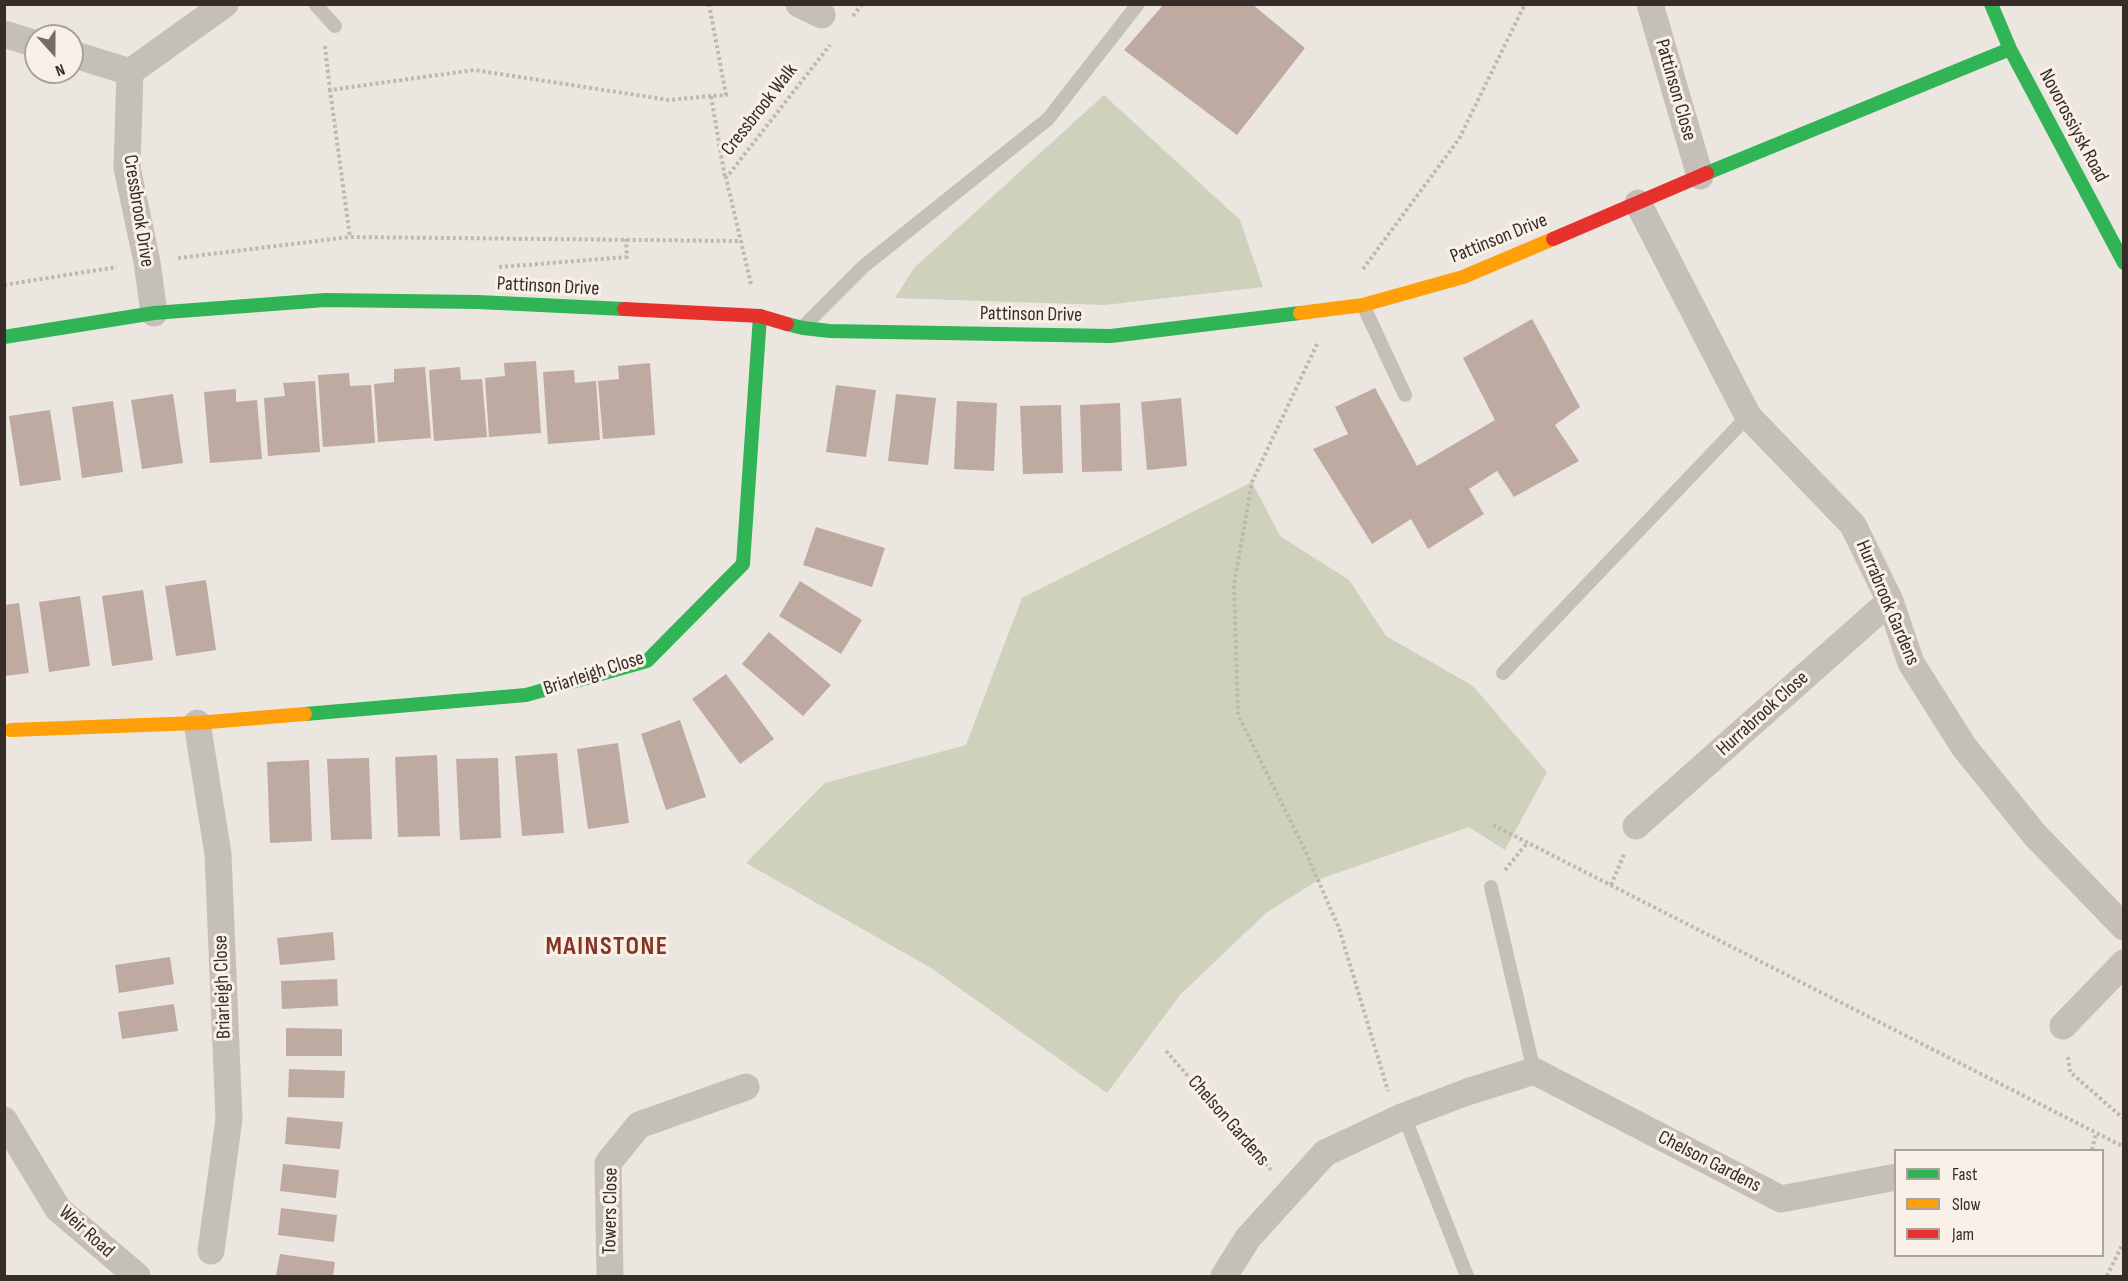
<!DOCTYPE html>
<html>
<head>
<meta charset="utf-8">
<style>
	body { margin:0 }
	#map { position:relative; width:2128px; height:1281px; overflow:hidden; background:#ece6e0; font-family:"Sofia Sans Condensed",sans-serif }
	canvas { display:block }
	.frame { position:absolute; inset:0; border:6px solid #362c28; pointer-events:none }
	.legend { position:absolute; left:1894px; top:1149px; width:210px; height:108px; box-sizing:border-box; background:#f9f0e7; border:2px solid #aba29b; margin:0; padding:8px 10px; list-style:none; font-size:18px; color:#362c28 }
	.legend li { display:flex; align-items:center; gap:12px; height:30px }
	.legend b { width:30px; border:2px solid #aba29b }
	.north { position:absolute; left:24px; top:24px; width:60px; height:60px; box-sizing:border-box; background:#f9f0e7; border:2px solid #aba29b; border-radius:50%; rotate:159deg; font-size:16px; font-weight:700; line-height:24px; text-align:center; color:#362c28 }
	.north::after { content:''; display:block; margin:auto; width:21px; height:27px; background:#766d68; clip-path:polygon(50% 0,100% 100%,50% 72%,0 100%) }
</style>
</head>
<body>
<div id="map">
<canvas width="2128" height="1281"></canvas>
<div class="frame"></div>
<ul class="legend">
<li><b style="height:8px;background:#30b455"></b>Fast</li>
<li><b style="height:8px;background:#ff9f0a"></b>Slow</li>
<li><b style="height:8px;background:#e5322d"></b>Jam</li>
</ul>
<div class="north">N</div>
</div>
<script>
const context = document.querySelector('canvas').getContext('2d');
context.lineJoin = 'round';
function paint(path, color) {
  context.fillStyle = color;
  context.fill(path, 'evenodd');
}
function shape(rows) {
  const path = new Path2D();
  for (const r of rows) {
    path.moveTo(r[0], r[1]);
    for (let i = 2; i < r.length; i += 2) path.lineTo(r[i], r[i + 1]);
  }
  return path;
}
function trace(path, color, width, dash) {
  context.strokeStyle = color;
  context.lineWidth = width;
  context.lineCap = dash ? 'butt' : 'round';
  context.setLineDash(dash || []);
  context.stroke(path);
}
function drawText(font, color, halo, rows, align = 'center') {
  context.font = font + ' "Sofia Sans Condensed",sans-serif';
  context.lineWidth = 6;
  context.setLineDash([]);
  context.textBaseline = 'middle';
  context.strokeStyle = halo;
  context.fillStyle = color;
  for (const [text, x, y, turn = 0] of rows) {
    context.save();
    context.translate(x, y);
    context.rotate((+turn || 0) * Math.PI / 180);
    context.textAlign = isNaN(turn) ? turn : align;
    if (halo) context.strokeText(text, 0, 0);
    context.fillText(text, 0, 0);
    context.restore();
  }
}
paint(shape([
	[1104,95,1240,220,1263,287,1105,305,895,298,914,268],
	[1252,482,1280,536,1349,580,1386,636,1473,686,1547,772,1505,850,1469,827,1320,879,1266,913,1180,995,1107,1093,931,968,746,863,825,783,966,745,1022,598]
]), '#ced1bb');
paint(shape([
	[1164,4,1252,4,1305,48,1237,135,1124,50],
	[1532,319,1580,407,1555,425,1579,461,1514,497,1497,471,1469,489,1484,514,1428,549,1411,519,1372,544,1313,449,1348,434,1335,407,1375,388,1417,466,1495,420,1463,358],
	[536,361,541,433,489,437,485,378,505,376,504,363],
	[650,363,655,435,603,439,598,381,619,379,618,366],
	[425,367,431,438,378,442,374,384,394,382,394,369],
	[460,367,461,380,482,379,487,437,434,441,429,370],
	[574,370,575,383,596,381,600,440,548,444,543,372],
	[349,373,350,386,371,385,375,443,323,447,318,375],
	[315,381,320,452,268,456,264,398,285,396,283,383],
	[836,385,876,390,866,457,826,452],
	[236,389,236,402,257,400,262,459,210,463,204,392],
	[173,394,183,463,142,469,131,400],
	[896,394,936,398,928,465,888,461],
	[1181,398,1187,466,1147,470,1141,402],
	[113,401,123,472,82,478,72,407],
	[957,401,997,403,994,471,954,469],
	[1120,403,1122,471,1082,472,1080,405],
	[1061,405,1063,473,1023,474,1020,406],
	[50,410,61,480,20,486,9,416],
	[816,527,885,548,872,587,803,565],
	[206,580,216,650,176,656,165,586],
	[800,581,862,620,841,654,779,616],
	[143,590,153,660,112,666,102,596],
	[80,596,90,666,49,672,39,602],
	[19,603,29,673,4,676,4,605],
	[769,632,831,685,803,716,742,664],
	[726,674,774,739,740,764,692,699],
	[680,720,706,797,666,810,641,734],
	[618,743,629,823,588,829,577,749],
	[557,753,564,833,522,836,515,756],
	[437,755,440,836,398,837,395,757],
	[369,758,372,839,331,840,327,759],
	[498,758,501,838,460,840,456,759],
	[309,760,312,841,270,843,267,762],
	[333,932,335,960,280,965,277,938],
	[170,957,174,984,119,993,115,965],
	[337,979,338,1006,282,1009,281,981],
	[174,1004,178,1031,122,1039,118,1012],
	[286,1028,342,1029,342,1056,286,1056],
	[289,1069,345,1071,344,1098,288,1097],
	[287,1117,343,1122,340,1149,285,1144],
	[283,1164,339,1170,336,1198,280,1191],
	[281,1208,337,1215,334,1242,278,1235],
	[280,1254,335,1262,333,1276,276,1276]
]), '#bfaaa2');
trace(shape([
	[709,4,726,95,711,96,725,178],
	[853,16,862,4],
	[325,46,330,90],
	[711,96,669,100,474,70,330,90,350,237,739,241],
	[178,258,350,237],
	[499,267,627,257,626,239],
	[1363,269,1459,139,1525,4],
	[751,284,726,178,830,45],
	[4,285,117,267],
	[1317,344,1252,482,1234,584,1238,715,1304,848,1339,928,1388,1091],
	[1493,825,2124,1147],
	[1505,870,1527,843],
	[1611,885,1625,852],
	[1166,1051,1271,1170],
	[2068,1057,2070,1072,2124,1119],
	[2092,1150,2096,1133],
	[2107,1276,2124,1241]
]), '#beb7b2', 4, [3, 3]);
trace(shape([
	[315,4,335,26],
	[1363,305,1405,395],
	[804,326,864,266,1048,119,1138,4],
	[1503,673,1748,416],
	[1491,887,1534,1071],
	[1404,1116,1467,1276]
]), '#c5bfba', 14);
trace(shape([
	[799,4,822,15],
	[1650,4,1700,176],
	[4,34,36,44],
	[72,54,130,72],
	[1638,203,1748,416,1853,525,1890,601,1911,663,1964,747,2035,835,2124,927],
	[154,313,147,262,127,168,130,72,225,4],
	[197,723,218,854,229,1119,211,1251],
	[1636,826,1890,601],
	[2063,1026,2124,963],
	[4,1120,58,1209,137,1276],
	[610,1276,608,1163,639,1125,746,1087],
	[1224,1276,1248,1238,1325,1153,1404,1116,1467,1092,1534,1071,1781,1199,1896,1177]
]), '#c5bfba', 27);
trace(shape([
	[1991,4,2010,49,2124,263],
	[1707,173,2010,49],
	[787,324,803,328,830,331,1111,336,1300,313],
	[4,337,154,313,325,300,478,302,624,309],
	[305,714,526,695,647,661,743,564,760,316]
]), '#30b455', 14);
trace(shape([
	[1300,313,1363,305,1463,277,1553,239],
	[11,730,197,723,305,714]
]), '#ff9f0a', 14);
trace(shape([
	[1553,239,1707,173],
	[624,309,760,316,787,324]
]), '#e5322d', 14);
drawText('20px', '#362c28', '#f9f0e7', [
	["Pattinson Close",1675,90,74],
	["Cressbrook Walk",760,110,-52],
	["Novorossiysk Road",2073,126,62],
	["Cressbrook Drive",138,211,81],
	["Pattinson Drive",1499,239,-22],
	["Pattinson Drive",548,287,3],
	["Pattinson Drive",1031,315,1],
	["Hurrabrook Gardens",1887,603,67],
	["Briarleigh Close",594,674,-18],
	["Hurrabrook Close",1763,714,-42],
	["Briarleigh Close",223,987,-92],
	["Chelson Gardens",1228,1121,49],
	["Chelson Gardens",1709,1162,27],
	["Towers Close",611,1211,-89],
	["Weir Road",86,1232,42]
]);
context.letterSpacing = '1.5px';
drawText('bold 26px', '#823623', '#f9f0e7', [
	["MAINSTONE",607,947]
]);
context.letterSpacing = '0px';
</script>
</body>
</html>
